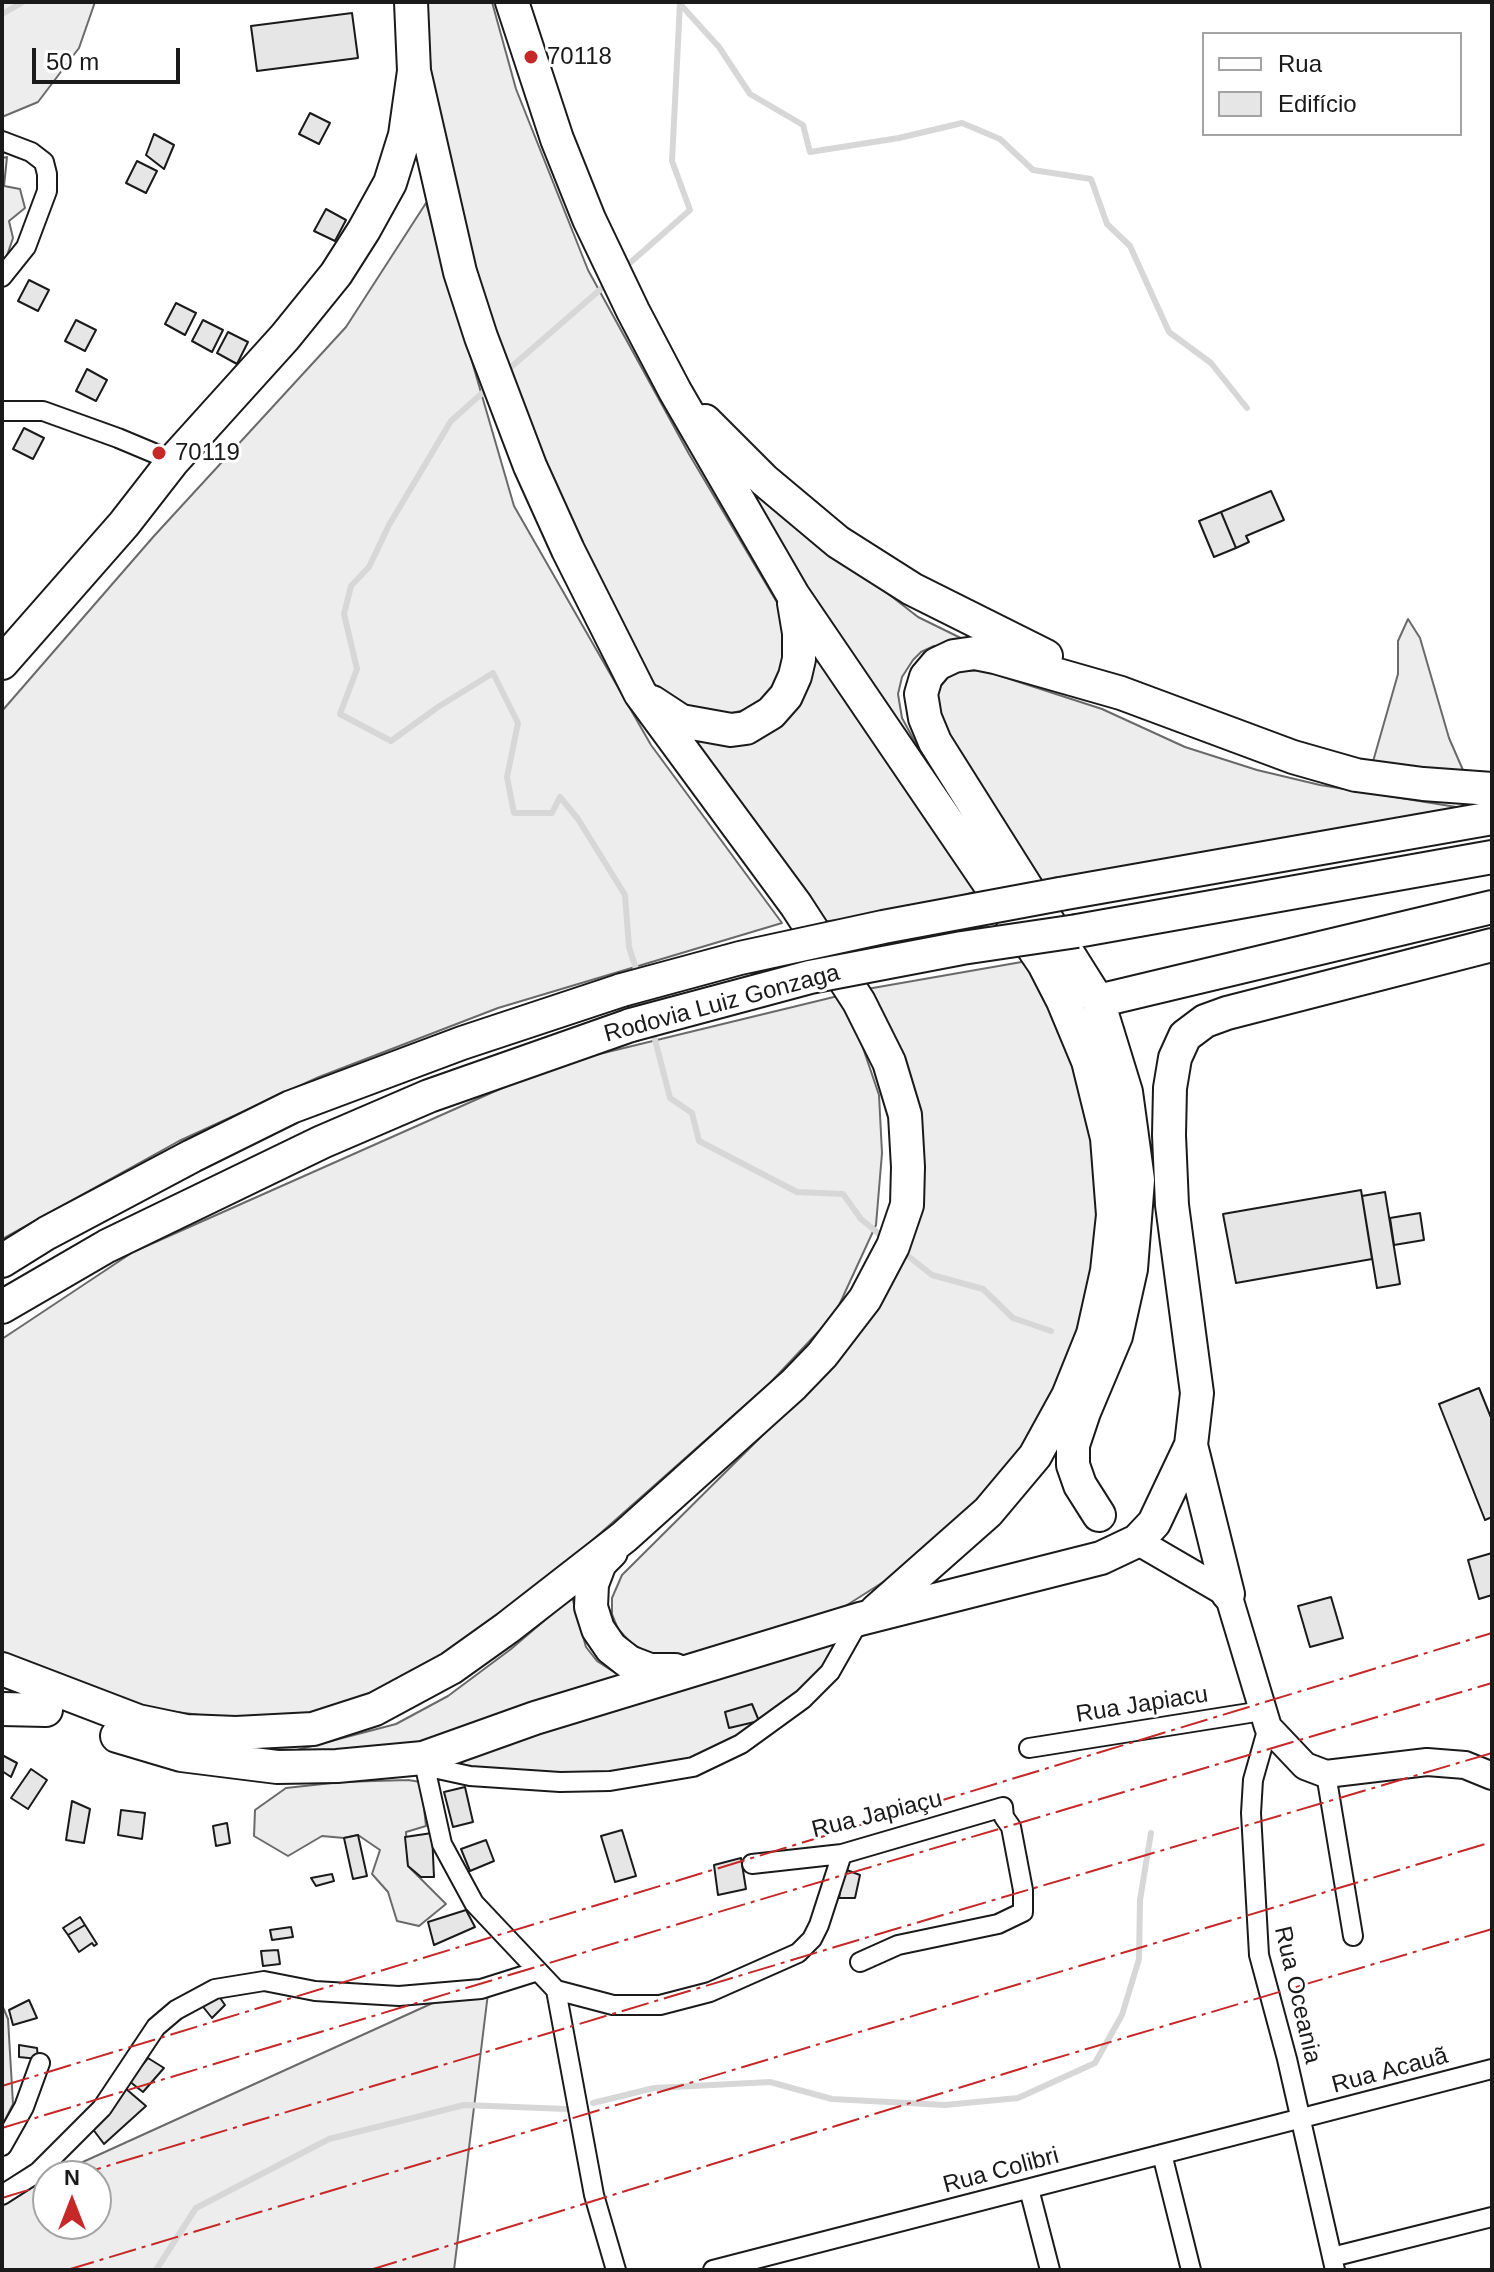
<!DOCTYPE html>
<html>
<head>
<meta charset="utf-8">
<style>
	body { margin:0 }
	#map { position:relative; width:1494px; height:2272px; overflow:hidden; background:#fff; font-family:Helvetica,sans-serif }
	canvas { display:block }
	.frame { position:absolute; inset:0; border:4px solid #1a1a1a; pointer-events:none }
	.legend { position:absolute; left:1202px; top:32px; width:260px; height:104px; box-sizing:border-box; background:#fff; border:2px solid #a3a3a3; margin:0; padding:10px 14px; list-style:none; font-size:24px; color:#1a1a1a }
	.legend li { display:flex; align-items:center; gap:16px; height:40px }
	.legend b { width:40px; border:2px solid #a3a3a3 }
	.north { position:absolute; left:32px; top:2160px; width:80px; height:80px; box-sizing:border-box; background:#fff; border:2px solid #a3a3a3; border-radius:50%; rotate:0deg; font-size:22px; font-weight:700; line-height:32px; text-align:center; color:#1a1a1a }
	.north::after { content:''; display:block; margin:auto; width:28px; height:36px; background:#c62828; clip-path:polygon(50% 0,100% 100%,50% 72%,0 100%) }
	.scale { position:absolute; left:32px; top:48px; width:148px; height:36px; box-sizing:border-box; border:4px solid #1a1a1a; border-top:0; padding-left:10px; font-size:24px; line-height:28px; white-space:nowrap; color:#1a1a1a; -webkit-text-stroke:6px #fff; paint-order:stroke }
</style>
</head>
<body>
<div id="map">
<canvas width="1494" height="2272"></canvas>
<div class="frame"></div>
<ul class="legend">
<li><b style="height:10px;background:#fff"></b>Rua</li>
<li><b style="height:22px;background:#e6e6e6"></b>Edifício</li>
</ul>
<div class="north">N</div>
<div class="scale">50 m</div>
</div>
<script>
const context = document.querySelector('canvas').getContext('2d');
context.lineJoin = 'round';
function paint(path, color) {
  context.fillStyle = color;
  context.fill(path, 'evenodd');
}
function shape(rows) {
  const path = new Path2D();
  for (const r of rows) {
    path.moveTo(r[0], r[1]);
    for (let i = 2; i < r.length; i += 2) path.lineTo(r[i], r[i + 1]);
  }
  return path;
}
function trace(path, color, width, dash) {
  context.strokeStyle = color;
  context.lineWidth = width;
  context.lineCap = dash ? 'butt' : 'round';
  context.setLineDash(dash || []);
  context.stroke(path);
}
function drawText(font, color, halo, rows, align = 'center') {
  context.font = font + ' Helvetica,sans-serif';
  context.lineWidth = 6;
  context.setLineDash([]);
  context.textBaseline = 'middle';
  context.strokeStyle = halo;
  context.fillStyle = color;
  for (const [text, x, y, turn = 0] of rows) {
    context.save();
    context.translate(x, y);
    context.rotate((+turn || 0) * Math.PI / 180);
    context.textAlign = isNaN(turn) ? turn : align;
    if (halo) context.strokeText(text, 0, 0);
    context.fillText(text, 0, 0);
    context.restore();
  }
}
const built = shape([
	[2,2,95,2,79,48,38,102,2,117,2,2],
	[426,2,492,2,516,89,588,270,689,454,791,626,790,653,767,700,749,709,702,720,662,698,593,579,515,391,470,273,431,73,426,2],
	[7,157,4,186,20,189,25,208,9,221,13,238,2,270,2,158,7,157],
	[426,203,514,506,651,745,782,923,498,1008,319,1077,179,1141,2,1239,2,711,154,536,346,327,426,203],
	[741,467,814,536,918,617,973,644,934,646,921,652,913,660,902,677,898,694,902,718,920,751,1006,888,738,487,741,467],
	[1408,619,1420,638,1449,738,1466,777,1372,765,1398,674,1398,641,1408,619],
	[810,642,981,890,893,916,815,922,675,730,726,744,810,642],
	[982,670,1102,709,1185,747,1257,770,1320,785,1475,810,1047,896,940,740,937,684,948,672,982,670],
	[1033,960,1081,1062,1104,1154,1103,1241,1079,1335,1041,1426,993,1485,918,1560,836,1612,708,1654,664,1656,647,1652,632,1644,618,1629,612,1614,612,1598,622,1575,794,1404,914,1201,867,989,1033,960],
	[838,996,861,1042,879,1095,882,1153,876,1225,835,1314,770,1383,586,1546,445,1663,346,1707,255,1722,137,1707,2,1658,2,1339,133,1252,554,1065,838,996],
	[572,1597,586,1647,597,1661,623,1678,407,1748,270,1757,396,1724,448,1696,511,1649,572,1597],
	[847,1636,828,1668,782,1710,718,1751,687,1763,560,1782,442,1763,847,1636],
	[408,1780,421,1782,426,1826,406,1832,408,1866,446,1904,419,1926,397,1921,388,1892,372,1874,380,1850,358,1835,344,1838,322,1836,288,1856,254,1836,255,1810,286,1788,341,1782,408,1780],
	[490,1977,454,2270,2,2270,2,2199,48,2178,48,2224,96,2224,96,2176,52,2176,490,1977],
	[2,2005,8,2019,13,2104,2,2126,2,2005]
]);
paint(built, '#ededed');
trace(built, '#6a6a6a', 2);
trace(shape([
	[680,4,719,47,750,94,803,125,810,152,899,138,962,123,1000,139,1033,170,1091,179,1107,224,1130,246,1169,332,1211,363,1247,408],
	[2,14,23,2],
	[631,262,690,210,672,161,680,3],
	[510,368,602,288],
	[488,388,451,421,389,525,369,567,351,586,344,614,357,669,340,714,391,741,438,707,493,673,518,723,507,777,514,813,552,813,560,797,578,819,625,895,629,947,638,975],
	[652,1028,670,1098,692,1113,699,1141,797,1192,843,1194,861,1219,884,1238],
	[903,1252,932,1275,983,1289,1013,1318,1051,1331],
	[593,2103,654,2088,770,2082,832,2099,945,2105,1018,2098,1095,2063,1122,2015,1139,1959,1140,1900,1151,1833],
	[156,2270,196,2208,329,2139,464,2105,567,2109]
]), '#d7d7d7', 6);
const building = shape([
	[352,13,358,58,257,71,251,26,352,13],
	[310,113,330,123,319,144,299,134,310,113],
	[154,134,174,145,164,169,146,155,154,134],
	[137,161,157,171,146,193,126,183,137,161],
	[326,209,346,220,335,241,314,231,326,209],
	[29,280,49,290,38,311,18,301,29,280],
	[176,303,196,313,185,335,165,324,176,303],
	[76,320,96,330,85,351,65,341,76,320],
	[203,320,223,330,212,352,192,341,203,320],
	[228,332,248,342,237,364,217,353,228,332],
	[87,369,107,380,96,401,76,391,87,369],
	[24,428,44,438,33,459,13,449,24,428],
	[1271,491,1284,520,1246,536,1249,542,1236,548,1221,512,1271,491],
	[1221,512,1236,548,1214,557,1199,521,1221,512],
	[1361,1190,1372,1259,1236,1283,1223,1214,1361,1190],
	[1385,1192,1400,1284,1377,1288,1362,1196,1385,1192],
	[1420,1213,1424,1240,1394,1245,1390,1218,1420,1213],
	[1479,1388,1492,1420,1492,1517,1485,1520,1439,1404,1479,1388],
	[1492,1553,1492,1595,1479,1599,1468,1560,1492,1553],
	[1331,1597,1343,1638,1310,1647,1298,1606,1331,1597],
	[752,1704,759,1721,729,1728,725,1712,752,1704],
	[2,1755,17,1763,11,1777,2,1771,2,1755],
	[31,1769,47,1780,28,1809,11,1798,31,1769],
	[465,1787,473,1822,453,1827,444,1792,465,1787],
	[72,1801,90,1809,84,1843,66,1840,72,1801],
	[121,1810,145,1813,142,1839,118,1835,121,1810],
	[227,1823,230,1843,216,1846,213,1826,227,1823],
	[622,1830,636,1876,615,1882,601,1836,622,1830],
	[432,1833,434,1877,421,1877,408,1866,405,1837,432,1833],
	[358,1835,367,1876,353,1879,344,1838,358,1835],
	[486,1840,494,1861,470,1871,461,1849,486,1840],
	[741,1858,746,1889,718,1895,714,1865,741,1858],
	[844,1869,860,1875,855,1898,839,1898,844,1869],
	[332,1874,334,1881,316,1886,311,1878,332,1874],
	[466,1910,475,1927,434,1945,428,1922,466,1910],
	[80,1917,85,1925,68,1935,63,1928,80,1917],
	[85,1925,97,1944,94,1946,92,1943,79,1952,68,1935,85,1925],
	[291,1927,293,1937,272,1940,270,1930,291,1927],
	[278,1950,280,1964,263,1966,261,1951,278,1950],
	[218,1995,225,2005,212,2018,200,2003,218,1995],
	[29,2000,37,2018,13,2025,9,2010,29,2000],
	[19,2045,37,2048,38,2059,19,2057,19,2045],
	[148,2058,164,2068,143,2092,129,2081,148,2058],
	[125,2088,146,2106,104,2144,92,2128,125,2088]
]);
paint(building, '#e6e6e6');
trace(building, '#1a1a1a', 2);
const street = shape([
	[2,141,31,152,44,162,47,174,47,191,26,247,2,277],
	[2,411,43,411,118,438,173,461],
	[1268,1727,1253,1780,1251,1813,1259,1955,1287,2059,1335,2270],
	[1029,1748,1262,1711],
	[423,1758,442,1844,474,1903,556,1990,613,2005,660,2005,710,1992,798,1953,812,1939,819,1925,842,1854],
	[424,1766,470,1776,560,1782,610,1781,693,1767,741,1744,803,1699,830,1672,860,1619],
	[1326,1774,1353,1936],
	[752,1864,842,1854,1003,1807,1004,1817,1011,1827,1023,1890,1023,1912,998,1924,898,1945,860,1962],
	[556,1990,594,2195,616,2270],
	[2,2146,24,2107,40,2063],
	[1162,2154,1191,2270],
	[1029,2189,1050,2270],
	[2,2195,38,2172,102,2108,156,2027,176,2010,215,1989,264,1981,315,1991,399,1996,481,1989,538,1971],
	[1332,2257,1492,2217],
	[713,2270,1492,2069]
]);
const secondary = shape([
	[1137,1541,1228,1594,1268,1727,1305,1766,1326,1774,1427,1762,1465,1765,1492,1776]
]);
const highway = shape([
	[512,2,557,139,589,219,633,311,675,391,793,595,1044,964,1063,1001,1088,1061,1107,1138,1113,1215,1107,1271,1093,1334,1068,1396,1035,1456,988,1512,876,1611],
	[705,421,764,480,838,542,912,589,1046,656],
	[2,663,124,524,173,461,285,337,336,274,364,230,390,183,405,135,414,71,411,2],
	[652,702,681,721,731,730,746,728,771,713,786,696,795,676,799,659,799,633,794,603],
	[1060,894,1492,818],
	[1077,931,1492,857],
	[1098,1001,1492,907],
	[2,1261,47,1233,192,1156,291,1107,462,1043,622,990],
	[2,1307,107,1246,322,1142,429,1096,631,1025],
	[1191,1445,1228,1594],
	[1099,1515,1080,1485,1073,1465,1073,1445,1084,1412,1116,1336,1131,1269,1138,1180,1126,1092,1098,1001,935,742,925,718,921,694,926,677,937,664,954,656,975,653,995,657,1121,693,1293,757,1356,775,1423,784,1492,789],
	[611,1552,600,1563,592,1584,591,1607,598,1629,611,1648,629,1662,650,1670,675,1670],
	[2,1669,138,1721,186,1731,236,1733,313,1729,375,1709,451,1668,507,1628,624,1537,793,1385,822,1355,865,1299,893,1246,907,1205,908,1167,905,1115,889,1062,859,1002,796,905,640,693,568,550,530,466,481,337,460,272,414,71],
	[2,1709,46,1710],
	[117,1736,181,1755,277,1767,337,1766,423,1758,535,1718,860,1619,1101,1558,1137,1541,1154,1523,1191,1445,1197,1393,1172,1205,1169,1135,1170,1088,1175,1058,1185,1036,1205,1021,1227,1013,1492,945]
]);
trace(street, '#1a1a1a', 22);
trace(secondary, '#1a1a1a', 30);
trace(highway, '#1a1a1a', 36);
trace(street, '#fff', 18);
trace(secondary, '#fff', 26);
trace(highway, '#fff', 32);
const highwayBridge = shape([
	[622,990,740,958,883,927,1060,894],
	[631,1025,810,977,962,948,1077,931]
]);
trace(highwayBridge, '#1a1a1a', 36, []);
trace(highwayBridge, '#fff', 32);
trace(shape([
	[2,2086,1492,1633],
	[2,2128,705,1916,1492,1683],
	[74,2176,865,1938,1492,1753],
	[2,2198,48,2184],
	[67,2270,1492,1842],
	[370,2270,1036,2064,1492,1929]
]), '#c62828', 2, [28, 6, 4, 6]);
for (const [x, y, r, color] of [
	[531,57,8,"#c62828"],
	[159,453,8,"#c62828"]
]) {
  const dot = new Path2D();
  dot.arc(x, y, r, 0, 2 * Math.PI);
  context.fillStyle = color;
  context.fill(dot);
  trace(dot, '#fff', 3);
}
drawText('24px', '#1a1a1a', '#fff', [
	["70118",547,57],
	["70119",175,453]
], 'left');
drawText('24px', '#1a1a1a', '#fff', [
	["Rodovia Luiz Gonzaga",722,1004,-15],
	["Rua Japiacu",1142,1705,-9],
	["Rua Japiaçu",877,1815,-14],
	["Rua Oceania",1297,1995,77],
	["Rua Acauã",1390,2071,-15],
	["Rua Colibri",1001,2171,-15]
]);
</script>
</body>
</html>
